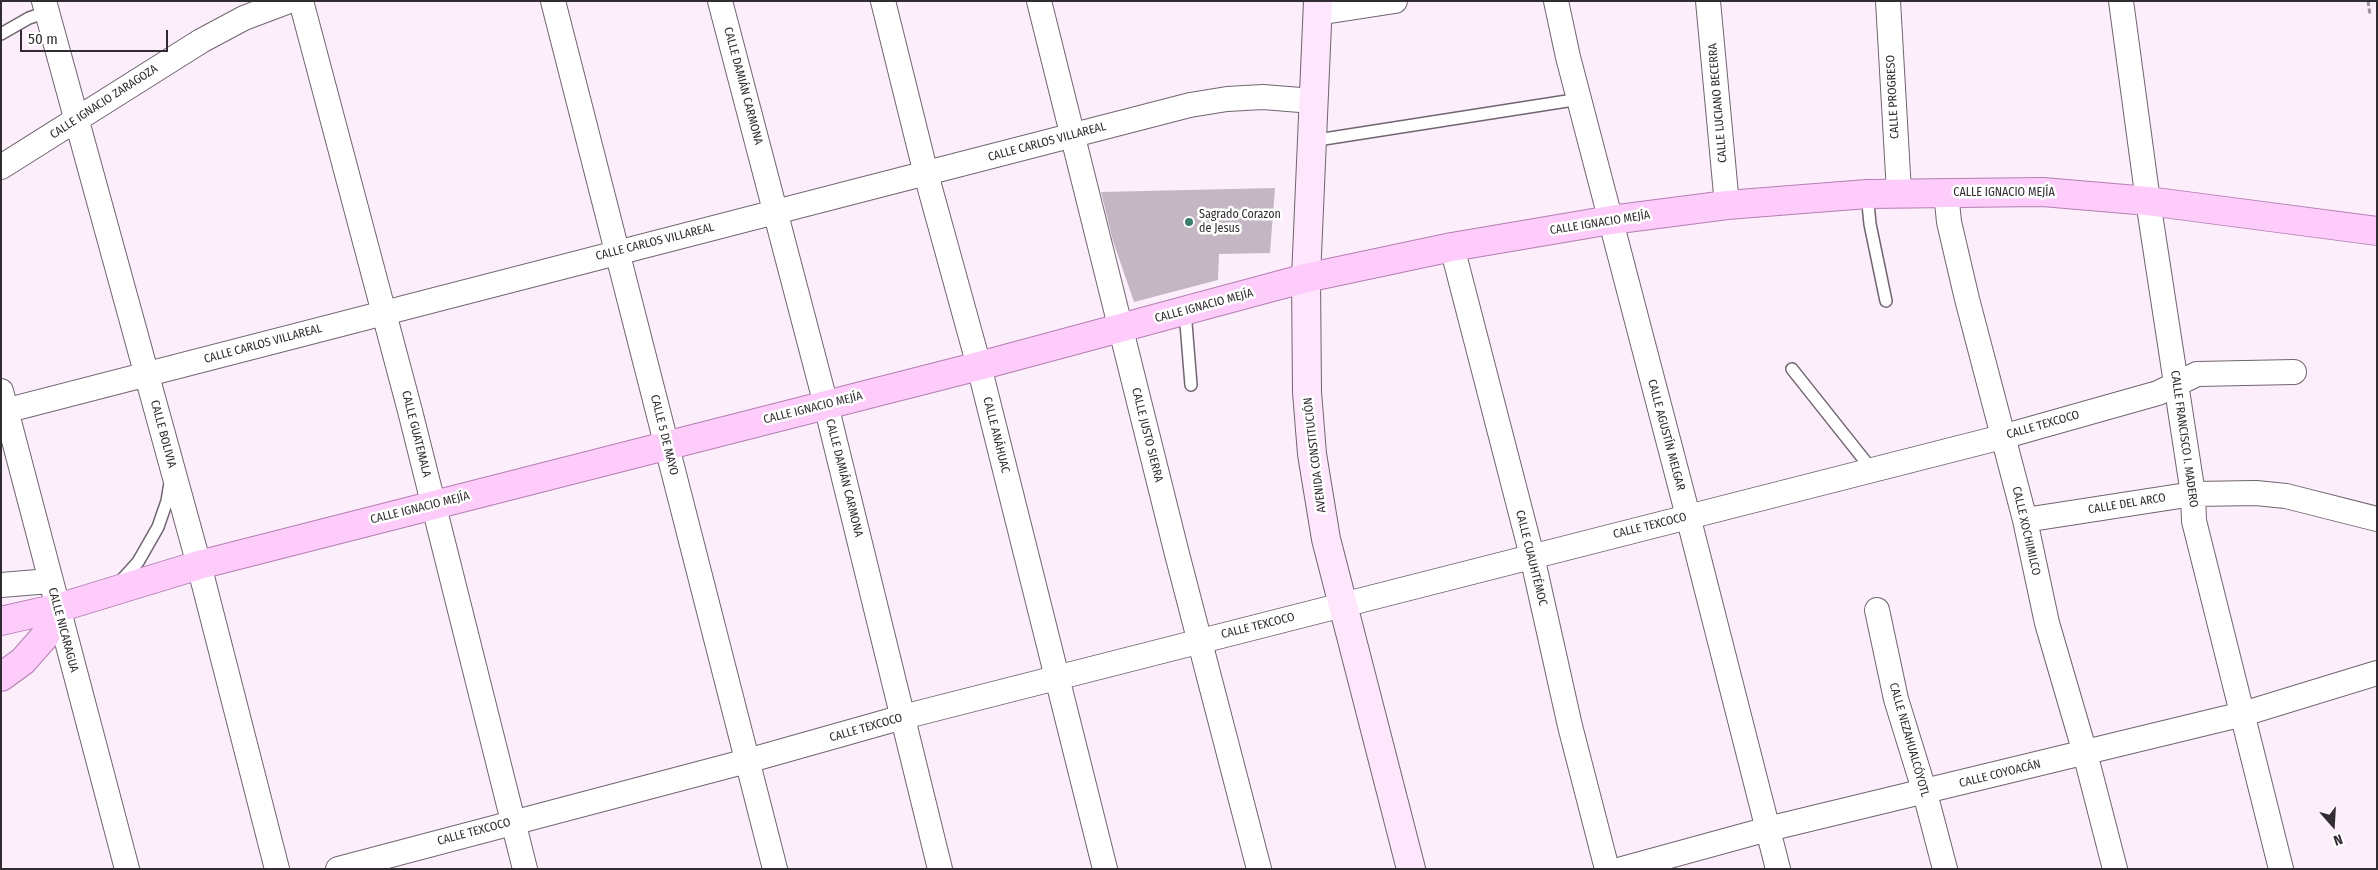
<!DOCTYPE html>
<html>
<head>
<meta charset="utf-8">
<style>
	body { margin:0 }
	#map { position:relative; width:2378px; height:870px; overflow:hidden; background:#fceffb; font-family:"Fira Sans Condensed",sans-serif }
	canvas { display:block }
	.frame { position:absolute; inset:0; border:2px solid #312c31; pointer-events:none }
	.north { position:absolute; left:2308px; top:800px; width:50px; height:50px; -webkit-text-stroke:4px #fff; paint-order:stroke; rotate:161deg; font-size:14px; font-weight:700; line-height:20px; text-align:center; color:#312c31 }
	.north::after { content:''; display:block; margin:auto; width:18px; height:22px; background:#312c31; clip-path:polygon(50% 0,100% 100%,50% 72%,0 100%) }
	.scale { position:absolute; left:20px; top:30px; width:148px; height:22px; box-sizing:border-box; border:2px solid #312c31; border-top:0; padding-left:6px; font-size:15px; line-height:18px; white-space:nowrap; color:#312c31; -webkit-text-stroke:4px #fff; paint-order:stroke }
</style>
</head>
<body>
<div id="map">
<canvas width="2378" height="870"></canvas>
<div class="frame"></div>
<div class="north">N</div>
<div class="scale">50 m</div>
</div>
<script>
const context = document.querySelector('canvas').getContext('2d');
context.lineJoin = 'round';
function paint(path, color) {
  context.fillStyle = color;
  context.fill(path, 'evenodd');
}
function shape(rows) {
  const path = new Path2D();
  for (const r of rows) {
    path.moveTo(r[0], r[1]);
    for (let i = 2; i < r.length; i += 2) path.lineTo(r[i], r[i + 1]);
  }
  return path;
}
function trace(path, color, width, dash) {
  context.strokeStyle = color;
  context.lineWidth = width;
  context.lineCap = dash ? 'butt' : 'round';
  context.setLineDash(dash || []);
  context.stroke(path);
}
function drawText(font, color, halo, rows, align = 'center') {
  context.font = font + ' "Fira Sans Condensed",sans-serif';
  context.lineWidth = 5;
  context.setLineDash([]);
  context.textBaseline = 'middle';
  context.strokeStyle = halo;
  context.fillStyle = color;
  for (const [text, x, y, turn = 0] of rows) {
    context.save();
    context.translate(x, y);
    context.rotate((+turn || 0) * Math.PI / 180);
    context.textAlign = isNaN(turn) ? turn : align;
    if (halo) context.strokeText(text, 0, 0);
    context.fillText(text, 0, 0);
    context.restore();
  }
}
paint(shape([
	[1275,188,1270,253,1219,254,1218,280,1134,302,1113,241,1101,192]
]), '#c4b7c3');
const lane = shape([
	[1,34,29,18,47,12],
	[1311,141,1580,99],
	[1867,194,1870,224,1886,301],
	[1185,311,1191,385],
	[1792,369,1873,471],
	[119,583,138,562,158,527,167,501,170,483]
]);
const street = shape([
	[44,1,199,565,277,869],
	[301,1,410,411,525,869],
	[553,1,775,869],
	[720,1,826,405,940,869],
	[883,1,926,174,979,366,1105,869],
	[1039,1,1177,554,1259,869],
	[1556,1,1568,57,1688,516,1778,869],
	[1708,1,1727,205],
	[1888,1,1899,192],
	[2121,1,2148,201,2193,494,2194,521,2281,869],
	[1317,13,1395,1],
	[1,167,201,41,244,18,289,1],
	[1946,192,1949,222,1967,299,2025,520,2047,623,2085,753,2115,869],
	[1452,247,1532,556,1570,726,1607,869],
	[1,391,127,869],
	[1,412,1190,105,1227,99,1263,97,1313,101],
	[2025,520,2193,494,2256,493,2286,496,2377,519],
	[1,585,50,581],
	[1877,610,1896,699,1925,793,1945,869],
	[338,869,747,761,903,717,2002,437,2158,393,2197,374,2294,372],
	[1622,869,1768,829,2243,714,2377,673]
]);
const secondary = shape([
	[1318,1,1306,278,1307,392,1312,454,1326,539,1411,869]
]);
const primary = shape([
	[1,621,58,608,199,565,979,366,1306,278,1452,247,1611,220,1727,205,1867,194,2043,192,2148,201,2377,231],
	[1,677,23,661,45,636,58,608]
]);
trace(lane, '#706570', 14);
trace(street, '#706570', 26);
trace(secondary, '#706570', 30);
trace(primary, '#b47eb2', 30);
trace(shape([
	[2368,1,2370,15]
]), '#9a919a', 3, [5, 2.5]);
trace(lane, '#fff', 11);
trace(street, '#fff', 24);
trace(secondary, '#fee6fd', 28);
trace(primary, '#fdccfb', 28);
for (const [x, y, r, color] of [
	[1189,222,5,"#3b7e70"]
]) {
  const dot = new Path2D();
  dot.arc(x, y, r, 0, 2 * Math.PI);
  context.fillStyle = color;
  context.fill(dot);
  trace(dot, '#fff', 2);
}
drawText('12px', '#312c31', '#fff', [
	["CALLE DAMIÁN CARMONA",743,86,75],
	["CALLE PROGRESO",1893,97,-93],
	["CALLE IGNACIO ZARAGOZA",104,102,-33],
	["CALLE LUCIANO BECERRA",1718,103,-95],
	["CALLE CARLOS VILLAREAL",1047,142,-15],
	["CALLE IGNACIO MEJÍA",2004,193],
	["CALLE IGNACIO MEJÍA",1600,223,-9],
	["CALLE CARLOS VILLAREAL",655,242,-14],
	["CALLE IGNACIO MEJÍA",1204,306,-15],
	["CALLE CARLOS VILLAREAL",263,344,-15],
	["CALLE IGNACIO MEJÍA",813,408,-14],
	["CALLE TEXCOCO",2043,425,-16],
	["CALLE BOLIVIA",163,434,75],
	["CALLE GUATEMALA",416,434,76],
	["CALLE 5 DE MAYO",664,435,76],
	["CALLE ANÁHUAC",996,435,76],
	["CALLE JUSTO SIERRA",1147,435,76],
	["CALLE AGUSTÍN MELGAR",1666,435,75],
	["CALLE FRANCISCO I. MADERO",2184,439,82],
	["AVENIDA CONSTITUCIÓN",1315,455,-97],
	["CALLE DAMIÁN CARMONA",844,478,76],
	["CALLE DEL ARCO",2127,504,-9],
	["CALLE IGNACIO MEJÍA",420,508,-14],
	["CALLE TEXCOCO",1650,526,-14],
	["CALLE XOCHIMILCO",2026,531,77],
	["CALLE CUAUHTÉMOC",1531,558,76],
	["CALLE TEXCOCO",1258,626,-14],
	["CALLE NICARAGUA",63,630,75],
	["CALLE TEXCOCO",866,728,-16],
	["CALLE NEZAHUALCÓYOTL",1909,740,74],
	["CALLE COYOACÁN",2000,774,-14],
	["CALLE TEXCOCO",474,832,-15]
]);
drawText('12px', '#312c31', '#fff', [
	["Sagrado Corazon",1199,215],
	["de Jesus",1199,229]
], 'left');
</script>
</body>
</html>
